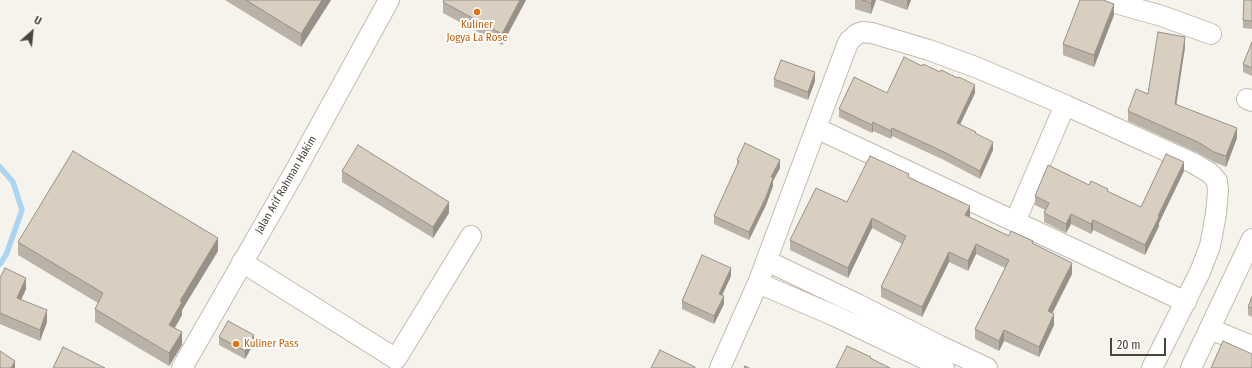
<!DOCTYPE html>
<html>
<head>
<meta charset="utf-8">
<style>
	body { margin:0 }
	#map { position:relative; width:1252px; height:368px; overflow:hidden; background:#f6f3ec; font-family:"Fira Sans Condensed",sans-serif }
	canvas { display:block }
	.north { position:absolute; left:12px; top:12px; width:40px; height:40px; -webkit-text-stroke:3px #fff; paint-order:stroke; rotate:27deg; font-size:11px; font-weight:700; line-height:16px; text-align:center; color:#4b4439 }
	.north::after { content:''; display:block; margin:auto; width:14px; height:18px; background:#4b4439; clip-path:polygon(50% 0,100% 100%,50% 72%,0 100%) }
	.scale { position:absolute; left:1110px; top:338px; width:56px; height:18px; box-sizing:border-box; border:2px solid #4b4439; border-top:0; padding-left:5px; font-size:12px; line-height:14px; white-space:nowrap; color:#4b4439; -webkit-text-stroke:3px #fff; paint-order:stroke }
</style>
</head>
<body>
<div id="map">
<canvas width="1252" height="368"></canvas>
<div class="north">U</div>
<div class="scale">20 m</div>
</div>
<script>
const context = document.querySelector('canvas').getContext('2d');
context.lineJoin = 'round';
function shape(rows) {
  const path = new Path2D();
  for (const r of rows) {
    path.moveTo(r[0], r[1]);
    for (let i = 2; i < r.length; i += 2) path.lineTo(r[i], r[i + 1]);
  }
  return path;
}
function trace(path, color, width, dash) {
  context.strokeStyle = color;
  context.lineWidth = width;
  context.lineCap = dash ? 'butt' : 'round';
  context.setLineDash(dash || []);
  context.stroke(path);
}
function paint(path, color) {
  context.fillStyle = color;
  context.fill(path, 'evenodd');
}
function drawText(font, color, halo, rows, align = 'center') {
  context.font = font + ' "Fira Sans Condensed",sans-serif';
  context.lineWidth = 4;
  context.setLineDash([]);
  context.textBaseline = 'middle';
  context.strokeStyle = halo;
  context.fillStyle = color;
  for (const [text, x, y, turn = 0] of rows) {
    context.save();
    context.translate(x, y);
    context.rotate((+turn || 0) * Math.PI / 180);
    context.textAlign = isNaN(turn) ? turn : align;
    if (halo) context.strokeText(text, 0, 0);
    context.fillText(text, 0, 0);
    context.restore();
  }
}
trace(shape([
	[0,167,13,182,22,210,6,255,0,264]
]), '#a9d4f2', 5.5);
const minor = shape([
	[1105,0,1162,16,1211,34],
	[1247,99,1252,101],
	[816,128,1186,302],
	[1015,222,1065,105],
	[767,261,857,304,940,346,987,368],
	[242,262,396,359,471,236],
	[758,283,835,316,944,368],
	[1210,329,1252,346],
	[182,368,294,173,389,0],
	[720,368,758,283,846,48,849,41,857,34,862,32,872,33,929,50,978,68,1065,105,1193,163,1210,173,1217,181,1218,191,1216,214,1210,246,1200,272,1152,368],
	[1191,368,1252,239]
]);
trace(minor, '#c2bbae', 22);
trace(minor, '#fff', 20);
paint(shape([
	[225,0,331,0,301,47],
	[526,0,502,45,443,13,443,2],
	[855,0,876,0,871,14,855,9],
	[879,0,911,0,907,10],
	[1252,0,1252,29,1243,28,1243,20],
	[1114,15,1094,67,1063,55,1063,44],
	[1252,42,1252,76,1243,72,1243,64],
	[1185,47,1176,104,1237,138,1226,167,1214,162,1198,153,1128,121,1128,111,1148,94],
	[922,66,958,78,975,93,960,124,976,134,993,150,980,179,944,160,892,136,891,139,873,131,872,133,839,117,839,109,887,93],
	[774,79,815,81,808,100,774,87],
	[737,160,780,168,773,181,773,186,766,205,749,240,714,224,714,216,737,165],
	[342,171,449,213,433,238,342,182],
	[1184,171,1159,223,1159,226,1145,255,1093,230,1091,234,1071,224,1066,233,1044,222,1044,213,1045,210,1035,205,1035,196,1089,185,1108,192,1141,207],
	[909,177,970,216,969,217,1009,236,1033,244,1072,274,1052,313,1054,325,1039,357,1004,341,999,351,975,339,975,329,1005,268,976,254,968,271,949,262,922,317,881,297,881,287,902,244,872,228,848,278,790,250,790,240,847,202],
	[18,242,218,251,182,310,182,315,175,328,182,345,169,366,95,322,95,309,98,303,18,255],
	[731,276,722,295,724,304,714,324,682,309,682,301],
	[0,278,26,289,21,299,47,322,40,341,0,324],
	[1252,297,1252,317,1248,315,1248,307],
	[219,337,254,343,245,359,219,345]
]), '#bab2a6');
paint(shape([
	[322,0,331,0,301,47,301,34],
	[520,0,526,0,502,45,502,34],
	[872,0,876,0,871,14,871,3],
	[907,0,911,0,907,10],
	[1114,4,1114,15,1094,67,1094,55],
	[1185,37,1185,47,1175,114,1175,104],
	[815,72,815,81,808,100,808,92],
	[975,85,975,93,957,131,957,123],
	[873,122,873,131,872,133,872,125],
	[892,128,892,136,891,139,891,131],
	[1237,128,1237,138,1226,167,1226,156],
	[993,142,993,150,980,179,980,171],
	[780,160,780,168,773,181,773,186,766,205,749,240,749,232,771,177],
	[1184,162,1184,171,1159,223,1159,226,1145,255,1145,245,1158,216],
	[449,202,449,213,433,238,433,227],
	[970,206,970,216,965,225,965,215],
	[1071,214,1071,224,1066,233,1066,224],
	[872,218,872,228,848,278,848,268],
	[1093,220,1093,230,1091,234,1091,224],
	[218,238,218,251,182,310,182,315,169,337,169,325,180,301],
	[976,244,976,254,968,271,968,261],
	[949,252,949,262,922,317,922,307],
	[1072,263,1072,274,1048,322,1048,311],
	[731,268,731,276,719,302,719,294],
	[26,278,26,289,17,309,17,298],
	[724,296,724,304,714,324,714,316],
	[47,310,47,322,40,341,40,330],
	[1054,314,1054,325,1039,357,1039,347],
	[1004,330,1004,341,999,351,999,341],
	[182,332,182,345,169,366,169,353],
	[254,335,254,343,245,359,245,351],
	[15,361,15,368,11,368]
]), '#979187');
const building = shape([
	[246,0,322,0,301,34,246,0],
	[444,0,520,0,502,34,443,2,444,0],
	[862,0,872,0,871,3,862,0],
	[1080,0,1103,0,1114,4,1094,55,1063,44,1080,0],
	[1244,0,1252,0,1252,21,1243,20,1244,0],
	[1158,32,1185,37,1175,104,1237,128,1226,156,1214,152,1198,142,1128,111,1136,89,1148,94,1158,32],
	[1252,42,1252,68,1243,64,1252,42],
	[904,57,922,66,923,64,940,72,941,70,958,78,959,77,975,85,957,123,976,132,975,133,993,142,980,171,944,152,892,128,891,131,873,122,872,125,839,109,854,77,887,93,904,57],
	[781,60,815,72,808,92,774,79,781,60],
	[745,143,780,160,771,177,773,178,766,197,749,232,714,216,739,161,737,160,745,143],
	[358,145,449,202,433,227,342,171,358,145],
	[73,151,218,238,180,301,182,302,169,325,182,332,169,353,95,309,103,293,18,242,73,151],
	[1166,154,1184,162,1158,216,1159,217,1145,245,1093,220,1091,224,1071,214,1066,224,1044,213,1049,203,1035,196,1048,165,1089,185,1091,181,1108,189,1107,191,1141,207,1166,154],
	[870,156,909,174,908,177,970,206,965,215,1009,236,1011,231,1033,241,1032,243,1072,263,1048,311,1054,314,1039,347,1004,330,999,341,975,329,1009,260,976,244,968,261,949,252,922,307,881,287,906,236,872,218,848,268,790,240,816,188,847,202,870,156],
	[702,255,731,268,719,294,724,296,714,316,682,301,702,255],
	[5,268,26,278,17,298,47,310,40,330,0,313,0,278,5,268],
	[1252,297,1252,308,1248,307,1252,297],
	[228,321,254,335,245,351,219,337,228,321],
	[1223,341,1252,354,1252,368,1211,368,1223,341],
	[847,346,871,357,870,358,890,368,836,368,847,346],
	[63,347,105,368,53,368,63,347],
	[660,350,695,367,695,368,651,368,660,350],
	[0,351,15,361,11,368,0,368,0,351],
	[745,366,749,368,744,368,745,366]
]);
paint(building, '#d8cfc1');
trace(building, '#979187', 1);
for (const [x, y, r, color] of [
	[477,12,4,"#e8710a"],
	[236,344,4,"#e8710a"]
]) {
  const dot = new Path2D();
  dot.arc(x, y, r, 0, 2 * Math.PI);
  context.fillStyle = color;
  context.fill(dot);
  trace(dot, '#fff', 1.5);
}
drawText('11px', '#c56008', '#fff', [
	["Kuliner",477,25],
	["Jogya La Rose",477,38],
	["Kuliner Pass",244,344,"left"]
]);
drawText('11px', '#4b4439', '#fff', [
	["Jalan Arif Rahman Hakim",286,185,-60]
]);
</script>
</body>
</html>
